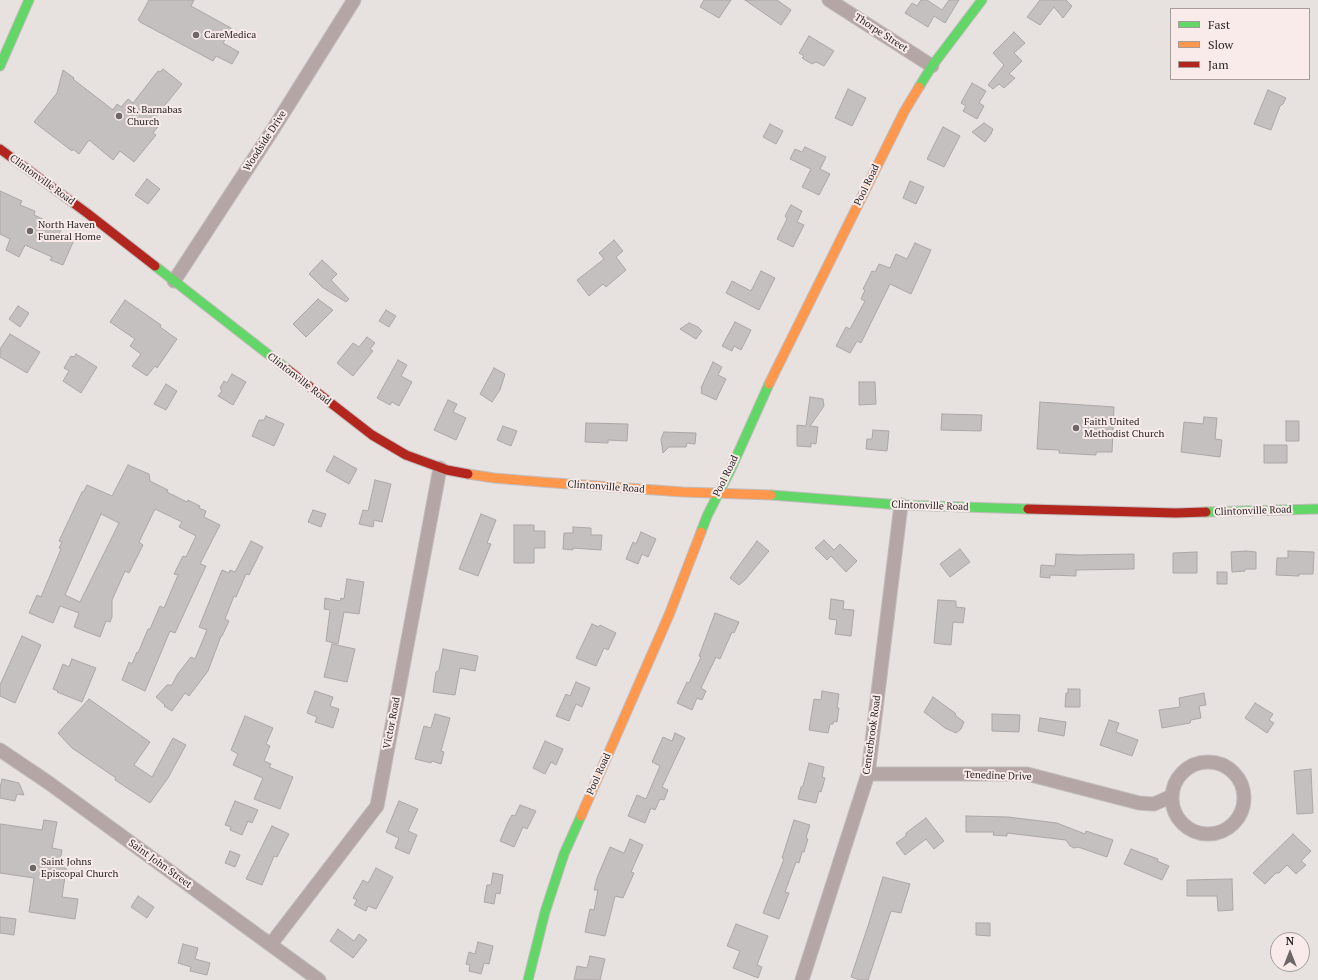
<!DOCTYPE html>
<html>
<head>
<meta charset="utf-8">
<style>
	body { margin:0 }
	#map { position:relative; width:1318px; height:980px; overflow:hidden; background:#e7e1e0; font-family:"PT Serif",serif }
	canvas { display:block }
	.legend { position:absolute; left:1170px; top:8px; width:140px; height:72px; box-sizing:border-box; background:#f8ebea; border:1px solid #a69c9c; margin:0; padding:5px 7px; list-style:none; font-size:12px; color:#2b2626 }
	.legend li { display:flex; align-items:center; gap:8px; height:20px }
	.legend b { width:20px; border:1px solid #a69c9c }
	.north { position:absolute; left:1270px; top:932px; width:40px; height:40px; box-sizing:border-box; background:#f8ebea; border:1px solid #a69c9c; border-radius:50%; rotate:0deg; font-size:11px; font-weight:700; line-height:16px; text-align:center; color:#2b2626 }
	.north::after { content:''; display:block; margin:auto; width:14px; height:18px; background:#6d6767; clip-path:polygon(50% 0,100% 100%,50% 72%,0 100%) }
</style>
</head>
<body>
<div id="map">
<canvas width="1318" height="980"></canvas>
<ul class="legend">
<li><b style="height:5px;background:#63d668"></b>Fast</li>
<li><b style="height:5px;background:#ff974d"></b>Slow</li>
<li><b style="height:5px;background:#b3261e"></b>Jam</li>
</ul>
<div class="north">N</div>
</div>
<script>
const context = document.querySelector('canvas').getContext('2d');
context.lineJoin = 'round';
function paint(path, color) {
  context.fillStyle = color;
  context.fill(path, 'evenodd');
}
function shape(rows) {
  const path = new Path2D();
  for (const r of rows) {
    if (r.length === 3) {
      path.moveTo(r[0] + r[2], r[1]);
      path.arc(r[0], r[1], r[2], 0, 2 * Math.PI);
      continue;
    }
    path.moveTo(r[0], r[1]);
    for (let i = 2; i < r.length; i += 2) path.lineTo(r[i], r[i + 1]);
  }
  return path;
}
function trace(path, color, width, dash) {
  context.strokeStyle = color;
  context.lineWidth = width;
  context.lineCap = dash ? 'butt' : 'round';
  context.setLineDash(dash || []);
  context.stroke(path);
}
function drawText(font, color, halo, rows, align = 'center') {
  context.font = font + ' "PT Serif",serif';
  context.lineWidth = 4;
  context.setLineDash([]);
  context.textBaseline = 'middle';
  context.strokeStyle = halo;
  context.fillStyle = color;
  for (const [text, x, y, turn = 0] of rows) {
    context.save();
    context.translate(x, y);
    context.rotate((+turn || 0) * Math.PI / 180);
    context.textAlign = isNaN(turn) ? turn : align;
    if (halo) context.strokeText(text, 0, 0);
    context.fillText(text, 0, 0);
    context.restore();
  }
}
const building = shape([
	[149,0,194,0,191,6,231,28,223,43,239,52,232,64,216,56,213,61,140,22,140,21,138,20,149,0],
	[704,0,731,0,719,18,700,7,704,0],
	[745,0,777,0,791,10,781,25,745,0],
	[921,0,927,0,942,10,949,0,959,0,945,23,934,16,928,27,905,13,912,3,917,6,921,0],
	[1040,0,1066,0,1072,6,1063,18,1054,7,1040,25,1027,17,1040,0],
	[1014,32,1025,43,1014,53,1022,61,1009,74,1015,78,1004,88,999,84,993,89,988,85,1004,65,993,53,1014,32],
	[809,36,834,51,824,66,816,62,812,64,802,58,804,56,799,53,809,36],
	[163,69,182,84,154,119,160,124,153,133,156,135,134,162,120,151,113,160,89,140,79,154,73,149,72,151,34,122,57,93,63,70,74,78,73,79,113,110,117,104,121,107,128,99,133,103,158,71,160,72,163,69],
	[972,83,986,91,979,103,984,106,977,119,963,111,966,106,961,103,972,83],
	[848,89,866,98,852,126,835,118,848,89],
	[1268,90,1286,98,1283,104,1280,106,1271,130,1254,124,1268,90],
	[984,123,993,129,991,134,985,142,972,132,984,123],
	[770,124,783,131,776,144,763,137,770,124],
	[943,127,960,136,944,167,927,159,943,127],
	[805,147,826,157,820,169,830,174,819,195,802,187,811,169,790,159,795,149,802,152,805,147],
	[147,179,160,189,148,204,135,195,147,179],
	[910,181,924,187,916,204,903,198,910,181],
	[0,191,22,201,20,205,35,211,34,215,62,228,59,234,74,240,63,265,50,260,52,257,25,245,19,257,6,250,10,239,0,234,0,191],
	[791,205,802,211,797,222,804,225,793,247,777,239,787,219,785,216,791,205],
	[614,240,623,251,616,257,626,270,606,287,603,284,589,296,577,280,604,259,599,253,614,240],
	[915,243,931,250,911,294,890,284,861,343,857,341,850,353,836,346,846,327,850,329,865,301,861,299,865,290,863,289,872,271,875,272,879,264,890,268,896,254,907,259,915,243],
	[322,260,337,274,331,280,349,299,346,302,322,287,309,274,322,260],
	[761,271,775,278,759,310,726,293,732,281,751,291,761,271],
	[318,299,333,310,306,337,293,324,318,299],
	[125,300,161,325,160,327,177,339,157,368,155,366,147,376,132,366,141,354,130,346,135,339,110,322,125,300],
	[18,306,29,313,20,327,9,319,18,306],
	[386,310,396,316,389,327,379,321,386,310],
	[735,322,751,330,741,350,734,346,732,351,722,346,735,322],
	[689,323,698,327,702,331,696,339,680,329,689,323],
	[10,334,40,352,27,373,0,357,0,349,10,334],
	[367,337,375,343,370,349,373,351,353,376,337,363,353,343,359,347,367,337],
	[76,354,97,367,81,393,63,381,69,371,64,368,71,356,74,357,76,354],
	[398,360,407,365,401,376,412,382,399,406,392,402,390,405,377,398,398,360],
	[713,362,722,367,718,375,726,379,716,400,701,393,702,389,701,388,713,362],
	[494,368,505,374,500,390,492,402,480,394,494,368],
	[232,374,246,382,233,405,218,396,222,391,220,388,224,381,227,383,232,374],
	[859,382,875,382,876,404,859,405,859,382],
	[166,384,177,391,166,410,154,404,166,384],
	[810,397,823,399,824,406,810,426,818,427,816,444,811,443,811,447,797,446,797,425,806,426,810,397],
	[448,400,457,404,453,412,466,418,456,440,434,430,448,400],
	[1040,402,1114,407,1112,452,1096,452,1096,455,1059,453,1059,450,1037,449,1040,402],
	[942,414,982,415,981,431,941,430,942,414],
	[266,416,284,424,274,446,252,436,259,420,264,420,266,416],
	[1204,417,1217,418,1215,439,1222,440,1220,457,1181,452,1184,422,1203,424,1204,417],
	[1286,421,1299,421,1299,441,1286,441,1286,421],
	[586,423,628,424,627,441,608,440,608,443,585,442,586,423],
	[503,426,517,431,511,446,497,440,503,426],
	[873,430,889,431,887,451,866,449,867,439,872,439,873,430],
	[664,432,696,433,695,444,687,443,686,447,669,447,663,453,661,439,664,432],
	[1264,445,1287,445,1287,463,1264,463,1264,445],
	[334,456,357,469,349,484,326,471,334,456],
	[128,465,149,474,150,481,168,490,167,492,187,502,188,500,200,506,199,508,206,511,204,517,220,525,200,564,206,566,175,633,170,631,145,691,122,680,129,662,132,664,137,652,138,653,148,629,150,629,160,606,164,608,178,575,174,574,183,556,186,557,196,536,179,527,182,522,155,509,139,542,143,545,129,573,125,571,112,600,112,617,110,622,106,621,100,637,74,627,79,613,60,606,53,623,29,613,37,595,41,597,61,549,59,548,62,542,59,541,82,492,84,491,87,485,112,496,128,465],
	[101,514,119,523,80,602,65,595,101,514],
	[375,480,391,484,382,522,374,520,373,527,359,524,363,510,368,511,375,480],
	[313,510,326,514,321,527,308,522,313,510],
	[481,514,496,520,487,543,491,544,478,576,459,569,481,514],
	[514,525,534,525,534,531,545,531,545,548,534,548,534,563,514,563,514,525],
	[573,527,591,528,591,535,602,535,601,550,573,548,573,550,563,549,564,533,573,533,573,527],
	[641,532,656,539,648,557,642,554,638,564,626,559,633,542,636,544,641,532],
	[824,540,834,550,840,544,857,561,846,572,831,556,827,560,815,548,824,540],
	[251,541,263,547,249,575,246,574,236,597,234,596,225,619,229,621,222,636,221,636,208,671,189,696,185,693,172,711,164,706,165,705,156,697,167,685,172,685,177,675,191,657,195,659,207,630,199,627,222,570,229,573,230,570,235,572,251,541],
	[757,541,769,551,745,580,739,585,730,578,757,541],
	[960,549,970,562,950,577,940,564,960,549],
	[1246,551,1256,552,1256,569,1245,569,1245,571,1232,572,1231,552,1246,551],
	[1288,551,1314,552,1313,574,1299,574,1299,576,1276,575,1277,558,1288,558,1288,551],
	[1197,552,1197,573,1173,573,1173,553,1197,552],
	[1056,554,1079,555,1134,554,1134,569,1076,570,1076,576,1050,575,1050,578,1040,577,1041,565,1055,566,1056,554],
	[1217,572,1227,572,1227,584,1217,584,1217,572],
	[347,579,364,582,359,614,344,612,338,644,326,641,330,610,324,609,325,598,340,601,341,598,344,599,347,579],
	[831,599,844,601,843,609,854,610,851,636,835,634,837,620,829,619,831,599],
	[938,600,956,601,956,607,965,608,963,623,953,622,951,645,934,643,938,600],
	[715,613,739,622,734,633,732,632,720,659,716,657,701,688,706,691,702,700,697,698,692,710,677,703,687,682,689,683,701,657,699,656,715,613],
	[592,624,599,627,600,625,616,633,608,650,604,648,596,666,576,658,592,624],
	[22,636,41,645,15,703,0,696,0,685,22,636],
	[332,644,355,649,347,682,324,677,332,644],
	[443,649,478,656,475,671,460,668,455,695,433,692,436,672,439,670,443,649],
	[72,659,96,668,82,702,57,692,58,691,53,689,63,664,69,667,72,659],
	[576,682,590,688,582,707,576,704,569,721,556,716,566,694,570,696,576,682],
	[1068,689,1080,689,1080,707,1065,707,1066,693,1068,693,1068,689],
	[315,691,333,697,330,706,339,709,333,728,315,722,317,717,307,713,315,691],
	[822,691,839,694,837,708,839,708,837,722,834,721,833,724,830,724,828,733,809,730,814,699,821,700,822,691],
	[1204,693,1206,705,1199,706,1201,718,1191,720,1190,723,1162,728,1159,710,1180,707,1179,698,1204,693],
	[933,697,955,713,956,716,964,722,961,729,956,733,945,728,924,712,933,697],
	[89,699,150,742,134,765,152,777,173,738,186,745,168,778,150,803,115,780,116,778,72,748,58,733,89,699],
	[1255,703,1273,714,1269,720,1274,723,1267,733,1245,718,1255,703],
	[435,714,450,718,441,751,444,752,441,764,432,761,431,763,415,759,424,726,431,728,435,714],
	[992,714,1020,715,1019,732,992,731,992,714],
	[245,716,273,728,266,744,270,746,264,761,271,764,269,767,293,777,280,809,254,799,263,778,233,765,238,754,231,750,245,716],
	[1040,718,1066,722,1064,736,1038,731,1040,718],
	[1109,720,1119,723,1116,732,1138,740,1132,756,1100,745,1109,720],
	[675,733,685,738,662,787,668,790,664,800,660,799,655,810,651,808,645,823,628,816,637,795,646,799,660,766,652,762,663,737,672,741,675,733],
	[545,741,563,749,556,765,551,762,545,774,533,768,545,741],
	[809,763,824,767,822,777,825,778,821,792,819,791,816,803,798,799,801,787,803,786,809,763],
	[1311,769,1313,813,1297,814,1294,771,1311,769],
	[2,779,19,783,24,795,17,794,15,801,0,798,0,788,2,779],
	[235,801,258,810,252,823,248,821,242,835,230,830,231,827,225,825,235,801],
	[399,801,418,809,408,831,417,835,409,854,395,848,399,838,386,832,399,801],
	[520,805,536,811,527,829,523,827,514,847,500,841,508,822,512,815,515,816,520,805],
	[966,816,1008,817,1057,823,1085,834,1086,831,1113,840,1107,857,1078,847,1074,848,1070,846,1066,840,1007,833,1007,836,993,835,994,832,966,832,966,816],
	[926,818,944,841,934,849,926,839,905,855,896,843,906,836,906,833,926,818],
	[44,820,57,822,52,848,62,850,60,862,67,863,62,897,78,899,75,919,29,912,34,878,0,873,0,824,42,830,44,820],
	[794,820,810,825,806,838,808,839,804,852,802,852,799,863,796,862,785,892,789,893,779,919,763,913,784,859,782,858,794,820],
	[272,826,289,834,277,857,274,856,262,885,246,879,272,826],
	[1293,834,1311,851,1301,861,1306,865,1296,874,1287,865,1279,873,1276,873,1265,884,1253,873,1293,834],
	[630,839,643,845,631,872,634,873,623,898,615,896,605,936,585,932,590,909,594,910,598,890,594,890,597,878,610,847,624,853,630,839],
	[1131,849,1158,859,1157,861,1169,866,1162,880,1124,864,1131,849],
	[230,851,240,855,235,867,225,863,230,851],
	[376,868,393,877,376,909,368,906,366,911,354,905,357,900,353,898,363,880,368,883,376,868],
	[493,873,503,875,500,894,496,893,494,904,484,902,487,885,491,885,493,873],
	[883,877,910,884,901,913,891,911,868,980,860,980,851,977,869,923,883,877],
	[1232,879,1233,910,1218,911,1217,896,1187,896,1187,880,1232,879],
	[138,896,154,907,147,918,131,907,138,896],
	[0,917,16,919,14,935,0,933,0,917],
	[976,923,990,923,990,936,976,935,976,923],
	[736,924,768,936,757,965,762,967,758,978,733,968,740,951,727,946,736,924],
	[338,929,354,941,359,934,367,940,353,958,330,941,338,929],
	[478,942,493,946,489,964,484,963,481,974,469,971,470,965,466,964,469,952,475,954,478,942],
	[183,944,198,948,195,959,210,963,207,975,190,971,191,967,178,963,183,944],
	[590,956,605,959,600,980,574,980,577,966,587,968,590,956]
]);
paint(building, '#c5c0c0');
trace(building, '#aca7a7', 1);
const street = shape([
	[829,0,932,66],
	[174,281,272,131,354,0],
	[0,750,49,783,319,980],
	[1208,798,36],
	[868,774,1027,774,1139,803,1154,804,1172,796],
	[271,944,377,806,440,468],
	[802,980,868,774,901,505]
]);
const fast = shape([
	[0,66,29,0],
	[919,87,932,66,982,0],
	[155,266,287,369],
	[771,495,901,505,1028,509],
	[1206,512,1318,509],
	[701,532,707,516,730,471,769,384],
	[528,980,545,912,564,854,581,816]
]);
const slow = shape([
	[769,384,904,112,919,87],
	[468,474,494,478,541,482,683,492,771,495],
	[581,816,669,615,701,532]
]);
const jam = shape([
	[0,149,87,213,155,266],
	[287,369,372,435,406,455,447,470,468,474],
	[1028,509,1176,513,1206,512]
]);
trace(street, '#c1bcbc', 15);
trace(fast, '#c1bcbc', 11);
trace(slow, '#c1bcbc', 11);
trace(jam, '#c1bcbc', 11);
trace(street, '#b4a6a4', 13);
trace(fast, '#63d668', 9);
trace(slow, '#ff974d', 9);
trace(jam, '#b3261e', 9);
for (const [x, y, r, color] of [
	[196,35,4,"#6d6767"],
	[119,116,4,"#6d6767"],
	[30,231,4,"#6d6767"],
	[1076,428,4,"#6d6767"],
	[33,868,4,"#6d6767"]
]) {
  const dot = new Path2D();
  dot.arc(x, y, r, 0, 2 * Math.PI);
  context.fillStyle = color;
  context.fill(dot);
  trace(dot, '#f8ebea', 1.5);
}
drawText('10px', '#2b2626', '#f8ebea', [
	["Thorpe Street",881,33,33],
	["Woodside Drive",265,141,-57],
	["Clintonville Road",42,180,36],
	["Pool Road",867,185,-64],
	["Clintonville Road",299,379,38],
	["Pool Road",726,476,-64],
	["Clintonville Road",606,487,4],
	["Clintonville Road",930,506,2],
	["Clintonville Road",1253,511,-2],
	["Victor Road",392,723,-79],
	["Centerbrook Road",872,735,-82],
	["Pool Road",599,774,-66],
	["Tenedine Drive",998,776,2],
	["Saint John Street",160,864,36]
]);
drawText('10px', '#2b2626', '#f8ebea', [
	["CareMedica",204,35],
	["St. Barnabas",127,110],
	["Church",127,122],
	["North Haven",38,225],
	["Funeral Home",38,237],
	["Faith United",1084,422],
	["Methodist Church",1084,434],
	["Saint Johns",41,862],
	["Episcopal Church",41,874]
], 'left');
</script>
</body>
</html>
